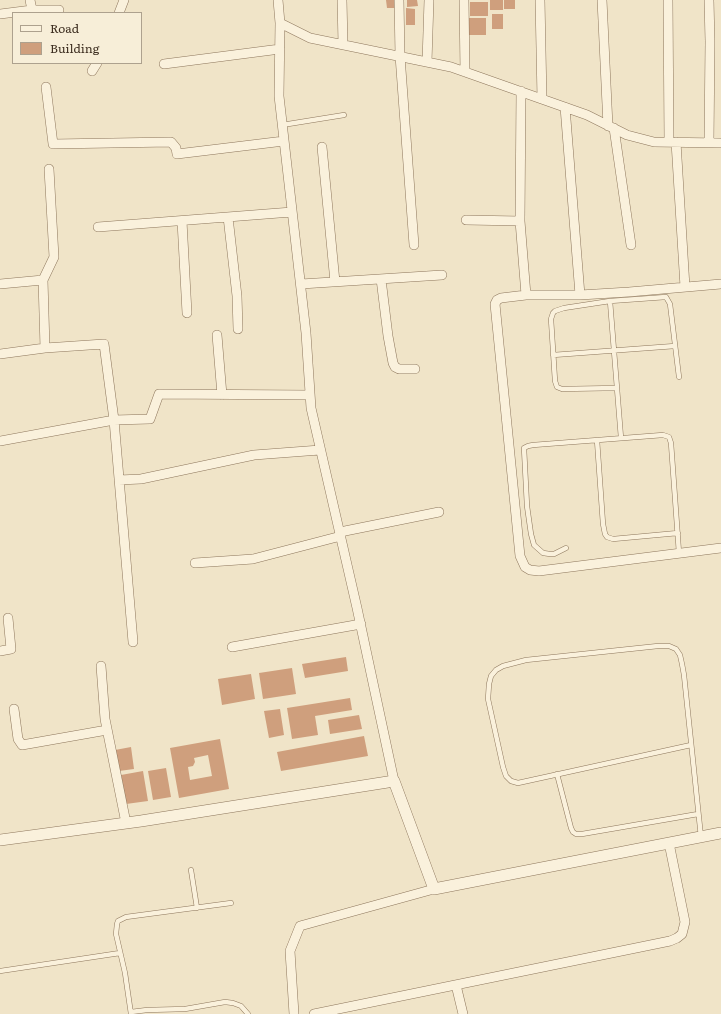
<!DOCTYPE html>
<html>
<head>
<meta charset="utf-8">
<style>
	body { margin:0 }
	#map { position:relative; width:721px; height:1014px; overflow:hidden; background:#f0e4c8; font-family:Literata,serif }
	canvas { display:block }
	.legend { position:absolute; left:12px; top:12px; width:130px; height:52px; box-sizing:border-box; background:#f7eed8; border:1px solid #ada18e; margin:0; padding:5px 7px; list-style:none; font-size:12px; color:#3d2e20 }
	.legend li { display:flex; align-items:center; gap:8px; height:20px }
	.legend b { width:20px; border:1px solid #ada18e }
</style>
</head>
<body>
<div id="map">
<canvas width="721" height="1014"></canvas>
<ul class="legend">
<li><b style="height:5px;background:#faf1dc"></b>Road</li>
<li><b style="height:11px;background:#cf9f7d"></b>Building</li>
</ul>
</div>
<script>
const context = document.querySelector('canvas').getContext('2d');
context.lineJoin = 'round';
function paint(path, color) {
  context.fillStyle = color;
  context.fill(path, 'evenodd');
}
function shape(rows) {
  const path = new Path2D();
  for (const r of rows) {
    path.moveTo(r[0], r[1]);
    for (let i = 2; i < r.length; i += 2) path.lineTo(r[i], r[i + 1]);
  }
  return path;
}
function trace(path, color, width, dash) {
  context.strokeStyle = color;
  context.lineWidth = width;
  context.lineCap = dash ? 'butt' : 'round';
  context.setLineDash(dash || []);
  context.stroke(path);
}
paint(shape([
	[386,0,397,0,397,8,387,8],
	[407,0,417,0,418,6,407,7],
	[490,0,503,0,503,10,490,10],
	[504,0,515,0,515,9,504,9],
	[470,2,488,2,488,16,470,16],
	[406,8,415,9,415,25,406,25],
	[492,14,503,14,503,29,492,29],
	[469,18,486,18,486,35,469,35],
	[346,657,348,671,305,678,302,664],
	[292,668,296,694,263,699,259,673],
	[251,674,255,699,222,705,218,679],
	[350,698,352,710,315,716,318,735,292,739,287,708],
	[280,709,284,735,269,738,264,711],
	[359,715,362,729,330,734,328,720],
	[364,736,368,756,281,771,277,752],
	[220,739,229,789,179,798,170,748],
	[208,755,212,776,190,780,188,767,193,766,195,762,194,758],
	[131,747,134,769,119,771,115,750],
	[166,768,171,797,153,800,148,771],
	[143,771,148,801,126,804,121,775]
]), '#cf9f7d');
const service = shape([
	[282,125,344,115],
	[610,301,621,438],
	[553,355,675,346],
	[617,388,562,389,557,387,555,381,551,319,553,313,555,311,564,308,610,301,666,297,670,304,679,377],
	[597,440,603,524,605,534,607,537,613,539,678,533],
	[566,548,554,554,550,554,543,553,534,545,531,534,527,506,524,448,528,446,533,445,663,435,669,437,671,443,679,553],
	[691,745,518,783,511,781,506,776,503,767,488,699,489,684,491,676,496,670,503,666,526,660,658,646,669,646,676,649,680,655,682,664,684,675,701,837],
	[557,774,571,828,573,832,576,834,582,834,698,814],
	[191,870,197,908],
	[0,971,120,953],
	[131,1012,147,1010,185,1009,225,1002,233,1003,241,1006,248,1014],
	[131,1014,125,973,116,934,117,924,118,921,126,917,231,903]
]);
const minor = shape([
	[278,0,280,23,279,96,306,333,311,408,357,608,394,781],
	[342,0,343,44],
	[399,0,400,56,414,245],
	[464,0,465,72],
	[540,0,542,99],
	[602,0,608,126],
	[668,0,669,142],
	[709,0,710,42,709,143],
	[32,13,32,10,59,10],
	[119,13,124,0],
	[0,14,32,10,30,0],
	[280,23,310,38,451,67,587,115,627,135,654,142,721,143],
	[427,62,429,0],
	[164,64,280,49],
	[92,71,97,63],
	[46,87,53,144,171,142,176,148,177,154,284,141],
	[521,91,520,221,526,295],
	[565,107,580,295],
	[614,128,631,245],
	[676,142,685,287],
	[322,147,335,282],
	[49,169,54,257,43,280,45,348,104,344,114,420,133,642],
	[228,217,237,296,238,329],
	[466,220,520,221],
	[182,221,187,313],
	[98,227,292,212],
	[381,279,388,336,393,363,395,367,399,369,415,369],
	[0,284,43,280],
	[301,284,442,275],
	[721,284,629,292,580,295,526,295,501,298,497,300,495,304,520,556,525,567,530,570,539,571,721,548],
	[217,335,222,395],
	[0,354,45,348],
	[0,441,114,420,150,419,159,394,310,395],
	[119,480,141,479,254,455,320,450],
	[340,532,439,512],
	[195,563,253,559,341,536],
	[232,647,361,624],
	[0,651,11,649,8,618],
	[101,666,105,719,126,823],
	[14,709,18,739,22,745,107,730],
	[456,985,463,1014],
	[294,1014,290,951,300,926,434,889],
	[314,1014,670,941,677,938,682,934,685,922,669,843]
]);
const tertiary = shape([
	[0,840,141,821,394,781,434,889,721,833]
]);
trace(service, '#8d765c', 5.5);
trace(minor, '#8d765c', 10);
trace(tertiary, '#8d765c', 12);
trace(service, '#faf1dc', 4.5);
trace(minor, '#faf1dc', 9);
trace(tertiary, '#faf1dc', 11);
</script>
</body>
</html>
